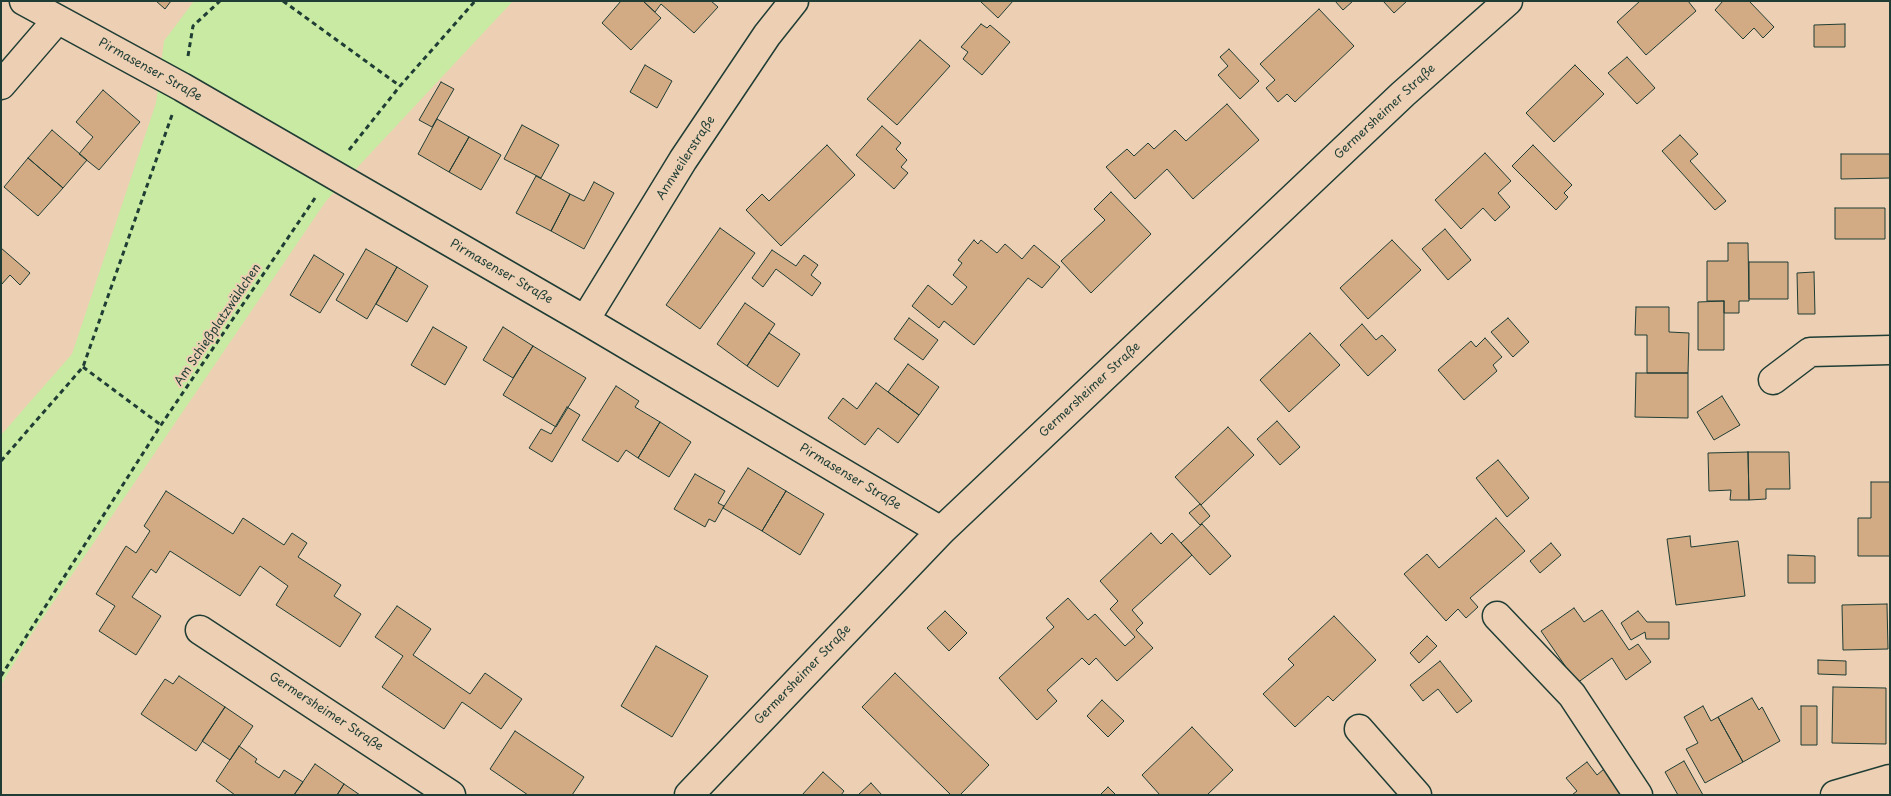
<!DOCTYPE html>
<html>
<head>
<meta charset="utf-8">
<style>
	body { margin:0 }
	#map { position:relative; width:1891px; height:796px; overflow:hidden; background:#edd0b4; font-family:"Playpen Sans",sans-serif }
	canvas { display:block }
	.frame { position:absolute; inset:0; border:2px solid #1f3d34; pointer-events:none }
</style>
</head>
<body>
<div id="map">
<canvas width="1891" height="796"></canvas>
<div class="frame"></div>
</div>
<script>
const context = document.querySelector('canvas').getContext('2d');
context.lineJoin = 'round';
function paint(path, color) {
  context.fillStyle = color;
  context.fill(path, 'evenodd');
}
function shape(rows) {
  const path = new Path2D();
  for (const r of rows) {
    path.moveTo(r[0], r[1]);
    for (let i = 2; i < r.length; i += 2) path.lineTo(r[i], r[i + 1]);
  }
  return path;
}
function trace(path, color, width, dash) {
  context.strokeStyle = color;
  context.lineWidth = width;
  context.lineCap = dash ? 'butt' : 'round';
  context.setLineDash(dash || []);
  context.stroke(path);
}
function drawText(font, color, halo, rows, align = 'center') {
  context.font = font + ' "Playpen Sans",sans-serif';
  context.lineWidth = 4;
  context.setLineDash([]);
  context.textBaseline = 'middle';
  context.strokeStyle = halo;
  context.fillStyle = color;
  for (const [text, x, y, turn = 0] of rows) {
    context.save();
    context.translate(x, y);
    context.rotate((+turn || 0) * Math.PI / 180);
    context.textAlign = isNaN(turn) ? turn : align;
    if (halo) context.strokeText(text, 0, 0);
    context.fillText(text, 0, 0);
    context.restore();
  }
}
paint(shape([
	[194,1,513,1,326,201,31,635,1,685,1,435,72,354,156,103,164,41]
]), '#c8eaa2');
const building = shape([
	[156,1,171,1,165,9,156,1],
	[621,1,643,1,661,18,631,50,602,23,621,1],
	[643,1,711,1,718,7,694,33,661,4,655,12,643,1],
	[980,1,1013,1,998,18,980,1],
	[1335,1,1353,1,1343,10,1335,1],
	[1383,1,1407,1,1394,13,1383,1],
	[1640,1,1688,1,1696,11,1646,55,1617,22,1640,1],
	[1723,1,1749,1,1774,27,1763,38,1754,28,1743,39,1715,10,1723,1],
	[1319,9,1354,46,1295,102,1287,94,1278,102,1266,88,1275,80,1260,64,1319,9],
	[981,24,987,28,990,25,1010,42,982,75,963,59,968,52,961,47,981,24],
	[1845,24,1845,47,1814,47,1814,25,1845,24],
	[920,40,950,66,897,125,867,99,920,40],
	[1229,49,1259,81,1240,99,1218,75,1228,66,1220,57,1229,49],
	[1627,57,1655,88,1637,104,1608,73,1627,57],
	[645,65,672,81,657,108,630,92,645,65],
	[1575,65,1604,94,1554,142,1526,113,1575,65],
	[441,82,454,89,432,127,419,120,441,82],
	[103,90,140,122,99,170,79,154,93,137,76,122,103,90],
	[1227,104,1259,140,1193,199,1167,169,1135,199,1106,167,1127,149,1134,156,1148,143,1154,149,1175,130,1186,141,1227,104],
	[437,119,469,137,449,172,418,154,437,119],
	[522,125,559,145,541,178,504,159,522,125],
	[882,126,901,143,896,149,907,160,901,167,908,173,894,189,856,155,882,126],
	[52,130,87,160,63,188,28,158,52,130],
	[1680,135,1698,154,1690,161,1726,201,1715,210,1662,151,1680,135],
	[469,137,501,155,481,190,449,172,469,137],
	[827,145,855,175,781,246,746,210,762,194,769,201,827,145],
	[1533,145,1572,185,1564,193,1568,197,1556,210,1512,166,1533,145],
	[1485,153,1511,181,1498,193,1510,207,1495,221,1483,208,1461,229,1435,200,1485,153],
	[1841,154,1890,154,1890,178,1841,179,1841,154],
	[28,158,63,188,38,216,4,187,28,158],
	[536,176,570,194,551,231,516,213,536,176],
	[594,182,614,193,584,249,551,231,570,194,584,201,594,182],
	[1111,192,1151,234,1091,293,1061,261,1105,220,1094,209,1111,192],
	[1835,208,1885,208,1885,239,1835,239,1835,208],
	[720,228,755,253,700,329,666,305,720,228],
	[1445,229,1471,260,1448,280,1422,249,1445,229],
	[974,240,978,244,981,240,997,253,1005,244,1022,259,1034,245,1060,267,1042,288,1028,278,974,345,944,321,939,328,912,306,928,285,952,305,967,287,953,275,962,263,958,260,974,240],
	[1392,240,1421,270,1368,319,1340,288,1392,240],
	[1728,243,1748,243,1749,301,1739,301,1739,313,1724,313,1724,301,1707,301,1707,261,1728,261,1728,243],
	[1,248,30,273,20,285,10,275,1,285,1,248],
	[366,249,397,267,367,319,336,300,366,249],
	[772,250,796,266,804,255,818,265,811,275,821,283,812,296,776,269,763,287,752,278,772,250],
	[314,255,344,274,320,313,290,295,314,255],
	[1749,262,1788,262,1788,299,1749,299,1749,262],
	[397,267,428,286,407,322,376,304,397,267],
	[1814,272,1815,314,1798,314,1797,273,1814,272],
	[1724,301,1724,350,1698,350,1698,302,1724,301],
	[745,303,775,324,747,366,717,344,745,303],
	[1636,307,1669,307,1669,332,1689,333,1688,373,1647,373,1647,335,1635,335,1636,307],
	[909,318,938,340,923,360,894,339,909,318],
	[1508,318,1529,342,1513,357,1491,332,1508,318],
	[1362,324,1376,340,1382,335,1396,350,1368,376,1340,345,1362,324],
	[433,327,467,347,445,385,411,365,433,327],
	[503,327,533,346,513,378,483,360,503,327],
	[769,333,800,354,778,387,747,366,769,333],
	[1310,333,1340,365,1289,412,1260,380,1310,333],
	[1485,338,1502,357,1493,365,1497,371,1464,400,1438,370,1471,341,1476,347,1485,338],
	[533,346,586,378,556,427,503,395,533,346],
	[908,364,939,387,919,415,888,392,908,364],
	[1636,373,1688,373,1688,418,1635,417,1636,373],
	[876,383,919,415,898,443,878,428,865,445,828,418,843,398,857,409,876,383],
	[616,386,639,401,635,407,660,422,638,458,626,450,618,462,582,440,616,386],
	[1722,396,1740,425,1714,440,1697,412,1722,396],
	[567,407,580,415,552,462,529,448,541,429,551,434,567,407],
	[1277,421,1300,447,1280,465,1257,439,1277,421],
	[660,422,691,442,669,477,638,458,660,422],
	[1228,427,1254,455,1201,505,1175,477,1228,427],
	[1748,452,1749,500,1730,500,1731,490,1709,491,1708,453,1748,452],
	[1748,452,1789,452,1790,489,1766,489,1766,499,1749,500,1748,452],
	[1498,460,1529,498,1507,517,1476,478,1498,460],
	[748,468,786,491,762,531,723,508,748,468],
	[695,474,725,491,718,503,724,506,715,522,709,519,705,527,674,509,695,474],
	[1871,482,1890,482,1890,556,1858,556,1858,518,1871,518,1871,482],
	[166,491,233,534,243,518,284,545,292,533,307,543,298,557,341,585,334,596,361,614,340,647,276,605,288,586,260,566,240,596,170,551,156,573,151,569,132,597,161,616,136,655,99,631,115,606,96,594,126,546,136,553,150,531,144,526,166,491],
	[786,491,824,514,800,555,762,531,786,491],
	[1200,504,1210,516,1200,525,1189,513,1200,504],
	[1496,518,1525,551,1470,598,1478,607,1466,618,1458,609,1446,621,1404,574,1427,554,1439,568,1496,518],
	[1202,524,1231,556,1210,575,1181,543,1202,524],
	[1151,533,1161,544,1172,533,1192,555,1132,610,1143,623,1136,630,1153,648,1117,681,1096,658,1089,665,1082,658,1047,690,1057,701,1037,720,999,678,1054,627,1046,618,1068,598,1088,620,1095,614,1125,646,1135,637,1110,609,1118,601,1100,581,1151,533],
	[1690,536,1691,547,1738,541,1745,596,1676,605,1667,539,1690,536],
	[1551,543,1561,555,1540,573,1530,561,1551,543],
	[1788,555,1815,556,1815,583,1788,583,1788,555],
	[1887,604,1888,649,1843,650,1842,605,1887,604],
	[397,606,431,629,413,655,470,694,485,673,522,699,501,729,462,702,444,729,382,687,403,656,375,637,397,606],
	[1574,608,1584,622,1602,610,1629,650,1638,644,1651,662,1626,680,1612,658,1577,683,1541,631,1574,608],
	[945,611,967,633,949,651,927,628,945,611],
	[1638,611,1647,622,1669,622,1669,639,1646,639,1645,632,1631,640,1621,623,1638,611],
	[1334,616,1376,660,1333,701,1328,696,1295,727,1263,694,1294,665,1288,659,1334,616],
	[1427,636,1437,646,1419,663,1410,653,1427,636],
	[656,646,708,676,672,737,621,706,656,646],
	[1818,660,1846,661,1846,675,1818,674,1818,660],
	[1440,661,1472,701,1457,713,1438,689,1423,701,1410,685,1440,661],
	[895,673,989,765,960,795,951,795,862,707,895,673],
	[179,676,225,707,196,751,141,714,165,679,173,684,179,676],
	[1833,687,1886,688,1886,744,1832,743,1833,687],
	[1752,698,1759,710,1762,707,1780,741,1743,762,1718,717,1752,698],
	[1102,700,1124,721,1108,737,1087,716,1102,700],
	[1703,706,1711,721,1718,717,1743,762,1705,783,1686,749,1698,743,1684,717,1703,706],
	[1801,706,1817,706,1817,745,1801,745,1801,706],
	[225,707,253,726,230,760,202,741,225,707],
	[1192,727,1233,770,1207,795,1160,795,1142,775,1192,727],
	[515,731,584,777,572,795,528,795,490,769,515,731],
	[239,746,257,759,255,762,279,778,284,770,303,782,294,795,235,795,216,781,239,746],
	[1684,761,1703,795,1678,795,1665,772,1684,761],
	[1587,762,1597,775,1604,769,1624,795,1572,795,1577,791,1566,778,1587,762],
	[315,764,344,784,337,795,294,795,315,764],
	[823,772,844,791,841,795,802,795,823,772],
	[871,783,882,795,858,795,871,783],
	[344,784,360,795,337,795,344,784],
	[1108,787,1116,795,1100,795,1108,787]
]);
paint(building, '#d2ab84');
trace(building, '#1f3d34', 1);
const minor = shape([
	[24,1,182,87,585,320,941,531],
	[1,85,57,20],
	[585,320,683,160,767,35,794,1],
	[1773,380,1810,352,1890,350],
	[1497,616,1572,695,1638,795],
	[200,630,451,795],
	[1359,729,1417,795],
	[689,795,941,531,1403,94,1508,1],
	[1835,795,1890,779]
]);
trace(minor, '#1f3d34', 31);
trace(shape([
	[283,1,400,86],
	[188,56,193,26,220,1],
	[349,150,400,86,475,1],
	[83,367,161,425],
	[1,461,83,367,172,115],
	[1,676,161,425,315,198]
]), '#1f3d34', 3, [5, 4]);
trace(minor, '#edd0b4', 28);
drawText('12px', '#1f3d34', '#edd0b4', [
	["Pirmasenser Straße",150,70,29],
	["Germersheimer Straße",1385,112,-43],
	["Annweilerstraße",686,158,-57],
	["Pirmasenser Straße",501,272,30],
	["Am Schießplatzwäldchen",218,325,-56],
	["Germersheimer Straße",1090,390,-43],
	["Pirmasenser Straße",850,477,31],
	["Germersheimer Straße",803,675,-46],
	["Germersheimer Straße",326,712,33]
]);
</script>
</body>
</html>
